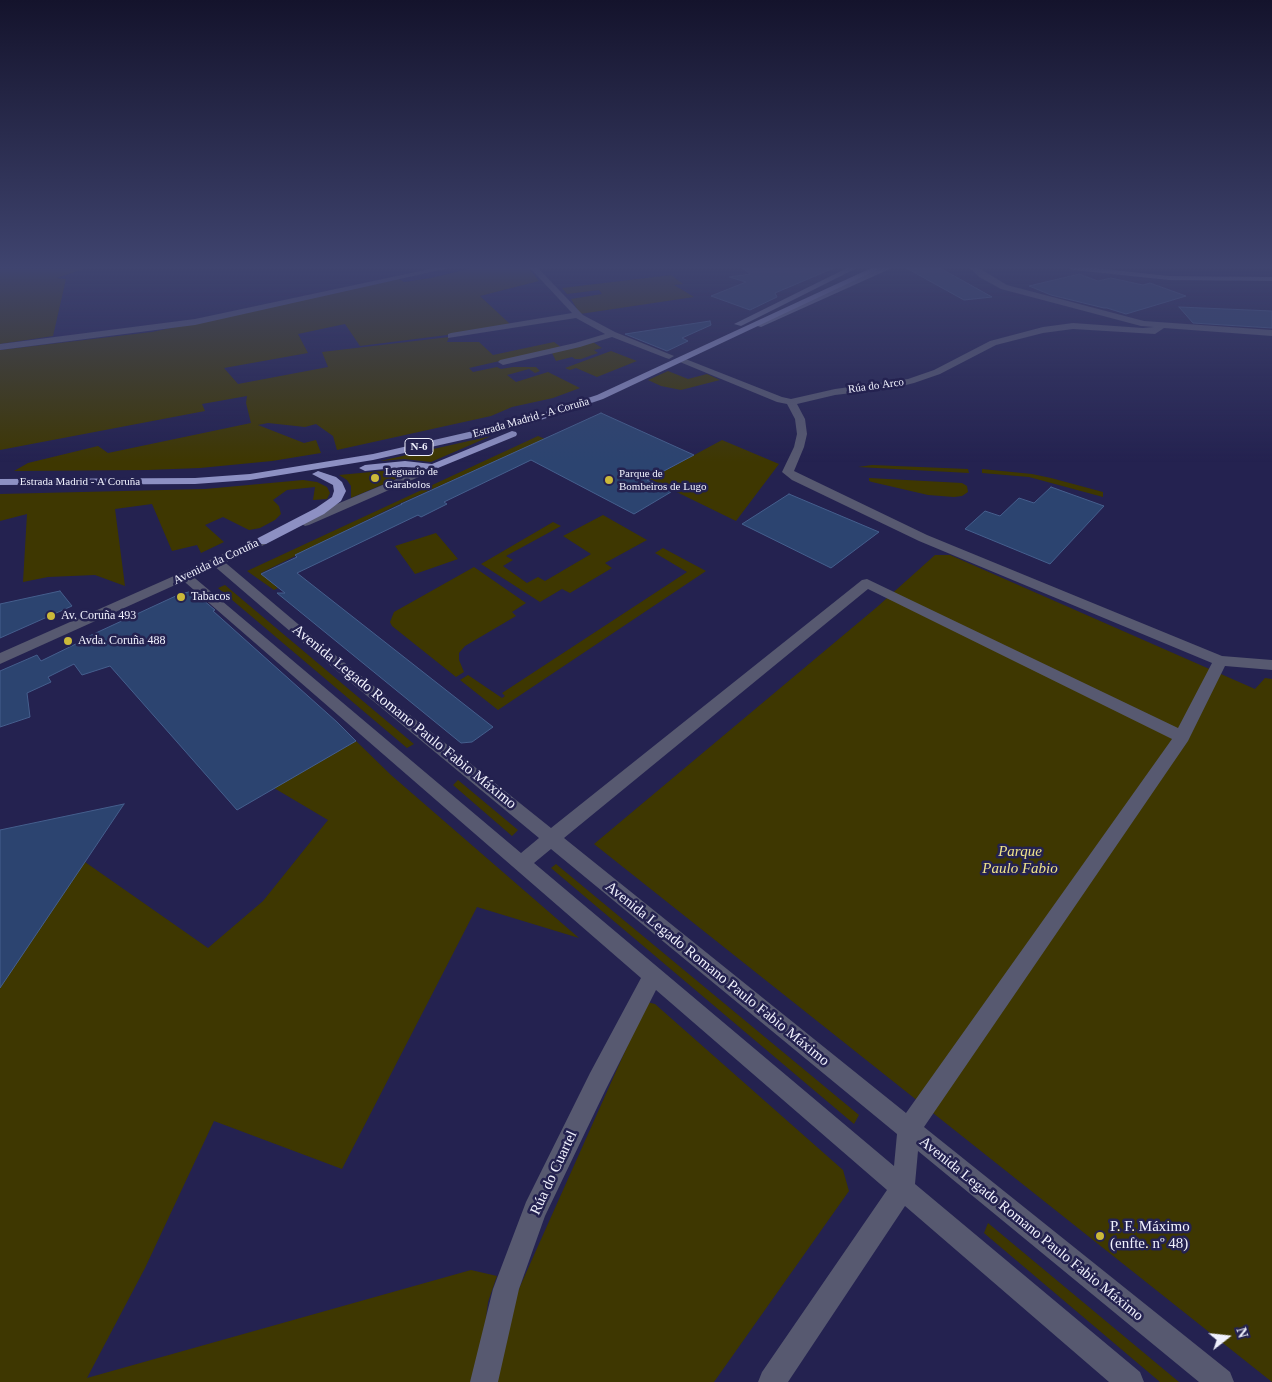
<!DOCTYPE html>
<html>
<head>
<meta charset="utf-8">
<style>
	body { margin:0 }
	#map { position:relative; width:1272px; height:1382px; overflow:hidden; background:#242250; font-family:"Times New Roman",serif }
	canvas { display:block }
	.north { position:absolute; left:1202px; top:1312px; width:50px; height:50px; -webkit-text-stroke:4px #242250; paint-order:stroke; rotate:74deg; font-size:14px; font-weight:700; line-height:20px; text-align:center; color:#f0f1fd }
	.north::after { content:''; display:block; margin:auto; width:18px; height:22px; background:#f0f1fd; clip-path:polygon(50% 0,100% 100%,50% 72%,0 100%) }
</style>
</head>
<body>
<div id="map">
<canvas width="1272" height="1382"></canvas>
<div class="north">N</div>
</div>
<script>
const context = document.querySelector('canvas').getContext('2d');
context.lineJoin = 'round';
function paint(path, color) {
  context.fillStyle = color;
  context.fill(path, 'evenodd');
}
function shape(rows) {
  const path = new Path2D();
  for (const r of rows) {
    path.moveTo(r[0], r[1]);
    for (let i = 2; i < r.length; i += 2) path.lineTo(r[i], r[i + 1]);
  }
  return path;
}
function trace(path, color, width, dash) {
  context.strokeStyle = color;
  context.lineWidth = width;
  context.lineCap = dash ? 'butt' : 'round';
  context.setLineDash(dash || []);
  context.stroke(path);
}
function drawText(font, color, halo, rows, align = 'center') {
  context.font = font + ' "Times New Roman",serif';
  context.lineWidth = 5;
  context.setLineDash([]);
  context.textBaseline = 'middle';
  context.strokeStyle = halo;
  context.fillStyle = color;
  for (const [text, x, y, turn = 0] of rows) {
    context.save();
    context.translate(x, y);
    context.rotate((+turn || 0) * Math.PI / 180);
    context.textAlign = isNaN(turn) ? turn : align;
    if (halo) context.strokeText(text, 0, 0);
    context.fillText(text, 0, 0);
    context.restore();
  }
}
paint(shape([
	[86,268,57,278,66,279,53,336,0,344,0,269],
	[472,268,529,268,539,281,480,296,510,324,447,335,360,346,345,324,298,334,308,353,224,368,238,384,328,367,322,352,449,337,447,342,479,342,493,355,554,342,561,347,469,368,473,372,497,367,501,369,513,367,536,367,540,371,535,373,529,369,507,375,516,382,548,372,580,388,553,398,512,407,491,416,337,450,333,436,316,424,305,427,268,423,258,425,304,443,316,440,321,453,272,461,200,468,148,470,14,471,28,463,98,446,108,453,251,423,246,403,247,396,202,404,205,411,0,450,0,350,152,332,399,279,404,282,431,278],
	[671,275,683,284,674,285,694,297,580,314,571,299,602,294,599,290,567,294,562,288],
	[593,342,602,348,594,350,598,353,581,359,575,359,572,357,556,361,552,353],
	[611,351,637,361,597,377,576,368,570,370,565,368],
	[668,371,688,379,707,374,720,380,681,390,661,386,648,380],
	[491,436,431,462,404,459,380,461],
	[538,436,545,439,401,503,261,573,278,588,274,590,247,571],
	[722,440,779,464,736,521,650,479],
	[872,465,968,469,969,473,858,467],
	[403,469,410,470,412,472,351,498,351,486,347,480,339,475],
	[982,469,1032,474,1051,478,1103,492,1103,497,1029,477,982,473],
	[869,478,962,483,967,486,968,492,962,496,954,497,928,495,872,482,869,481],
	[303,480,317,482,327,487,330,493,327,499,313,500,315,487,287,490,273,500,279,506,281,514,275,520,260,528,249,530,223,517,205,525,224,542,201,553,197,545,172,551,152,504,115,509,125,586,95,575,48,577,23,582,27,514,0,521,0,494,205,489],
	[603,515,647,540,605,563,612,568,570,593,562,589,540,602,481,564,553,522,561,526,506,556,513,560,503,566,527,583,538,577,545,581,591,554,563,536],
	[436,533,458,559,415,574,395,546],
	[663,548,706,571,498,710,460,680,468,675,502,698,505,696,502,693,687,572,655,553],
	[935,555,950,555,1255,689,1265,678,1272,679,1272,1382,594,844,877,607],
	[474,567,526,603,512,612,516,616,465,646,459,653,459,660,464,672,456,677,392,626,390,622,394,612],
	[225,585,414,744,407,748,218,588],
	[356,741,391,775,579,938,477,907,342,1169,214,1121,145,1268,87,1378,471,1270,497,1276,488,1302,478,1382,0,1382,0,975,85,862,208,948,263,901,328,820,274,788],
	[458,780,518,830,512,836,453,785],
	[556,864,859,1115,854,1124,551,868],
	[647,1002,655,1004,843,1170,849,1191,714,1382,497,1382,509,1311],
	[988,1223,1179,1382,1160,1382,984,1233]
]), '#3e3701');
const building = shape([
	[742,268,834,268,775,293,777,297,750,310,711,296,746,282,729,277,750,274,742,268],
	[906,268,940,268,992,297,964,300,906,268],
	[1079,274,1098,281,1111,278,1143,285,1150,283,1186,296,1126,314,1107,308,1104,308,1051,295,1029,286,1079,274],
	[1179,307,1272,311,1272,328,1193,323,1179,307],
	[710,321,711,325,682,338,688,341,667,351,625,334,710,321],
	[601,413,694,455,647,480,671,492,634,514,531,460,444,502,447,504,421,517,418,515,297,573,493,727,472,742,461,743,277,593,285,593,261,574,297,557,295,555,402,504,401,504,601,413],
	[1051,487,1104,506,1050,564,965,529,985,511,1000,516,1019,498,1034,503,1051,487],
	[789,494,879,532,831,568,742,524,789,494],
	[60,591,72,606,0,638,0,604,60,591],
	[189,592,196,594,215,610,213,611,337,722,356,741,237,810,110,666,82,675,74,664,48,677,51,682,27,693,30,717,0,727,0,671,37,655,41,661,86,639,85,638,180,594,189,592],
	[124,804,85,862,0,988,0,830,124,804]
]);
paint(building, '#2c4470');
trace(building, '#455f8d', 1);
paint(shape([
	[434,268,449,268,195,325,0,350,0,344,195,319,434,268],
	[530,268,538,268,583,315,615,332,674,356,669,359,666,358,612,337,580,347,503,365,498,362,500,360,575,343,605,334,576,318,448,338,448,334,451,333,572,313,530,268],
	[970,268,979,268,1007,285,1144,321,1272,330,1272,336,1164,328,1155,334,1073,329,1043,333,996,345,940,374,914,383,894,388,835,395,797,404,805,419,807,434,804,447,794,471,927,535,1222,656,1272,660,1272,670,1225,666,1188,741,924,1127,1230,1372,1234,1382,1199,1382,918,1151,915,1184,1140,1372,1144,1382,1109,1382,905,1206,788,1382,758,1382,762,1372,887,1190,656,990,606,1089,545,1216,519,1289,498,1382,470,1382,493,1289,526,1202,590,1073,641,978,179,577,185,573,190,574,521,853,539,838,320,657,213,565,211,562,213,559,221,559,330,651,551,828,862,580,867,579,1178,728,1212,663,919,541,792,480,782,472,794,447,797,434,795,419,787,404,777,402,675,360,677,358,683,358,782,397,791,399,835,389,908,379,934,370,990,341,1043,327,1073,323,1143,328,1154,327,1141,326,1001,289,979,277,970,268],
	[868,589,1172,739,906,1113,564,838,868,589],
	[551,849,897,1134,894,1166,534,863,551,849],
	[433,464,437,465,439,467,437,469,309,525,305,526,299,522,301,519,433,464]
]), '#575970');
paint(shape([
	[262,537,266,538,268,541,266,544,0,664,0,653,262,537]
]), '#575970');
paint(shape([
	[847,268,857,268,741,326,734,324,847,268],
	[881,268,892,268,761,327,754,325,881,268],
	[1069,268,1096,268,1169,276,1272,277,1272,281,1169,280,1073,270,1069,268]
]), '#707397');
paint(shape([
	[871,268,881,268,603,399,529,424,489,434,373,460,250,480,195,484,0,485,0,479,195,478,250,474,373,454,521,420,597,395,871,268],
	[512,431,516,432,517,434,516,436,433,470,405,467,365,471,359,468,365,465,405,461,432,464,512,431],
	[318,471,336,477,342,482,346,491,341,501,324,514,266,544,258,544,256,541,258,538,316,508,332,497,334,491,333,485,312,474,318,471]
]), '#8d90c3');
const sky = context.createLinearGradient(0, 0, 0, 462);
sky.addColorStop(0, '#14132c');
sky.addColorStop(0.58, '#3f446f');
sky.addColorStop(1, '#3f446f00');
context.fillStyle = sky;
context.fillRect(0, 0, 1272, 462);
for (const [x, y, r, color] of [
	[375,478,5,"#cbb939"],
	[609,480,5,"#cbb939"],
	[181,597,5,"#cbb939"],
	[51,616,5,"#cbb939"],
	[68,641,5,"#cbb939"],
	[1100,1236,5,"#cbb939"]
]) {
  const dot = new Path2D();
  dot.arc(x, y, r, 0, 2 * Math.PI);
  context.fillStyle = color;
  context.fill(dot);
  trace(dot, '#242250', 2);
}
drawText('11px', '#f0f1fd', '#242250', [
	["Rúa do Arco",876,386,-8],
	["Estrada Madrid - A Coruña",531,418,-16],
	["Estrada Madrid - A Coruña",80,482]
]);
for (const [x, y, w] of [
	[419,447,28]
]) {
  const box = new Path2D();
  box.roundRect(x - w / 2, y - 8.5, w, 17, 4);
  context.fillStyle = '#242250';
  context.fill(box);
  trace(box, '#f0f1fd', 1);
}
drawText('bold 11px', '#f0f1fd', null, [
	["N-6",419,447]
]);
drawText('11px', '#f0f1fd', '#242250', [
	["Leguario de",385,472],
	["Garabolos",385,485],
	["Parque de",619,474],
	["Bombeiros de Lugo",619,487]
], 'left');
drawText('12px', '#f0f1fd', '#242250', [
	["Avenida da Coruña",216,562,-25]
]);
drawText('12px', '#f0f1fd', '#242250', [
	["Tabacos",191,597],
	["Av. Coruña 493",61,616],
	["Avda. Coruña 488",78,641]
], 'left');
drawText('15px', '#f0f1fd', '#242250', [
	["Avenida Legado Romano Paulo Fabio Máximo",404,717,39],
	["Avenida Legado Romano Paulo Fabio Máximo",717,974,39],
	["Rúa do Cuartel",554,1173,-65],
	["Avenida Legado Romano Paulo Fabio Máximo",1031,1229,39]
]);
drawText('italic 15px', '#efe28a', '#242250', [
	["Parque",1020,852],
	["Paulo Fabio",1020,869]
]);
drawText('15px', '#f0f1fd', '#242250', [
	["P. F. Máximo",1110,1227],
	["(enfte. nº 48)",1110,1244]
], 'left');
</script>
</body>
</html>
